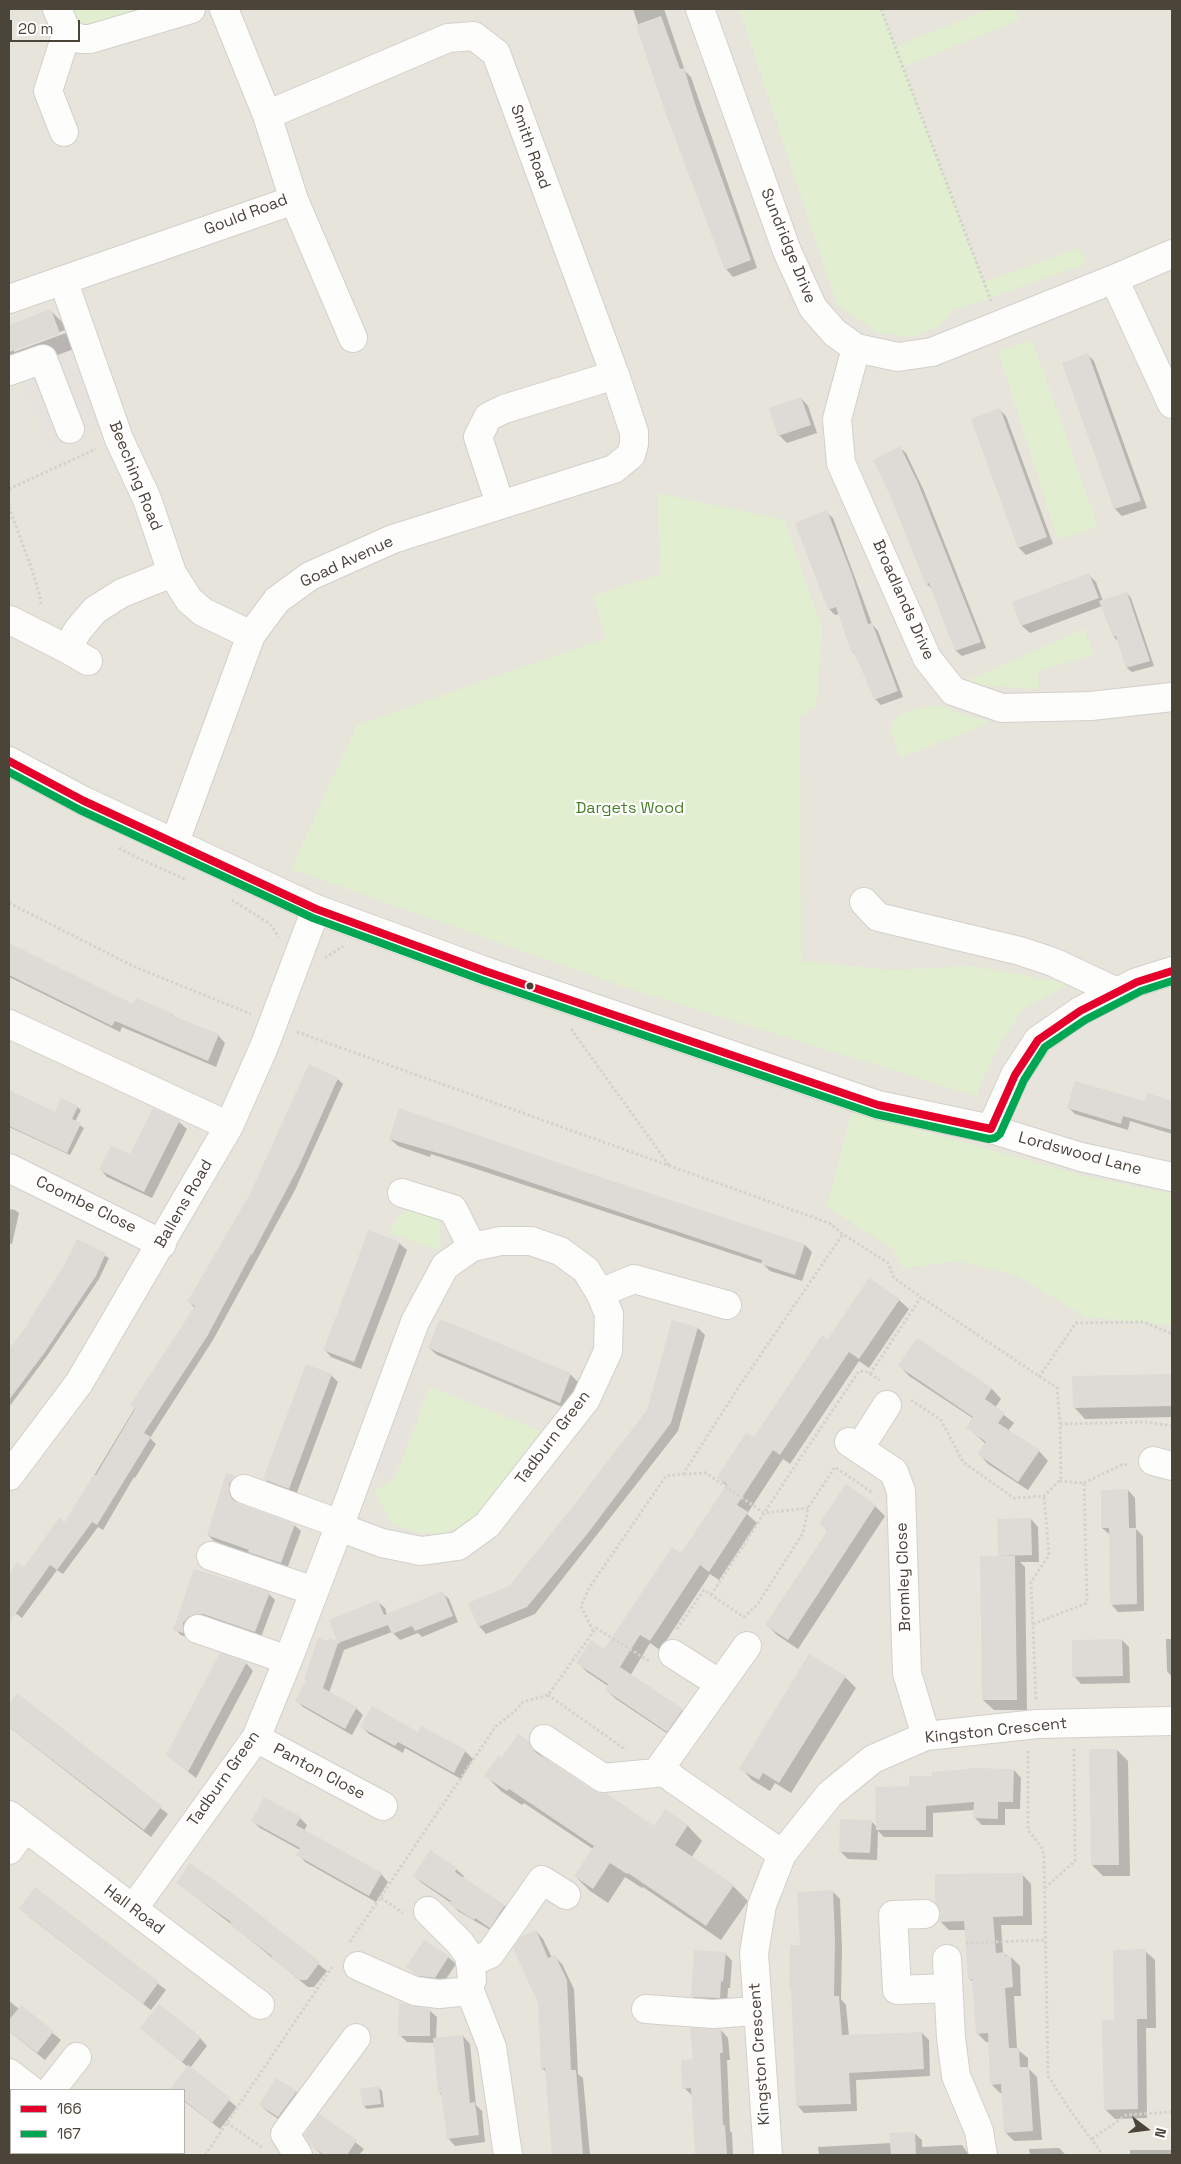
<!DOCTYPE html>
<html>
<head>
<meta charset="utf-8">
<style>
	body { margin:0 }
	#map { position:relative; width:1181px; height:2164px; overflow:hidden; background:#f4f2ee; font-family:"Space Grotesk",sans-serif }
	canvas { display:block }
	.frame { position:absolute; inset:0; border:10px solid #4b4439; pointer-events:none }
	.legend { position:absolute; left:10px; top:2089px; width:175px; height:65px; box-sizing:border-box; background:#fff; border:1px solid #b7b4b0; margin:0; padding:6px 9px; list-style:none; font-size:15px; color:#4b4439 }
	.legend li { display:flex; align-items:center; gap:10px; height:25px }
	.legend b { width:25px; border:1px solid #b7b4b0 }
	.north { position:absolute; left:1121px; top:2104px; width:50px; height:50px; -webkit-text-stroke:4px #fff; paint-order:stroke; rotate:105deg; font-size:14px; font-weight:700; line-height:20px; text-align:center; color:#4b4439 }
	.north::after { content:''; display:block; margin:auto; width:18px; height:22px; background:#4b4439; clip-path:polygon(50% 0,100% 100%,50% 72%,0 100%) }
	.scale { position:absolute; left:10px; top:20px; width:70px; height:22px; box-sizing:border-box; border:2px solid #4b4439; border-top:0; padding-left:6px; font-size:15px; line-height:18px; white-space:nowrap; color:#4b4439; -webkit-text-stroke:4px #fff; paint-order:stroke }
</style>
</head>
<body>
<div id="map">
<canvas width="1181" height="2164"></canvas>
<div class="frame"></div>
<ul class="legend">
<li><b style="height:6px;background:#e4002b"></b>166</li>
<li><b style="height:6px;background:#00a651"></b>167</li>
</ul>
<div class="north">N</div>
<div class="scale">20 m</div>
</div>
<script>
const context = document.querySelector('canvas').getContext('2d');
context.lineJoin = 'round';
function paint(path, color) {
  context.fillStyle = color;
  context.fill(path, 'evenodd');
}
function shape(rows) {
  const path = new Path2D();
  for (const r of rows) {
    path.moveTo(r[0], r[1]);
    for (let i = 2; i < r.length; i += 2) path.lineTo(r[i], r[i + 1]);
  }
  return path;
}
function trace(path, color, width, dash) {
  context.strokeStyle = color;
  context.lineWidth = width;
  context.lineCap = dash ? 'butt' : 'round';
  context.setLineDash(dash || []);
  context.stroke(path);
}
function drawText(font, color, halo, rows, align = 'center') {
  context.font = font + ' "Space Grotesk",sans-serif';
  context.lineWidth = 4.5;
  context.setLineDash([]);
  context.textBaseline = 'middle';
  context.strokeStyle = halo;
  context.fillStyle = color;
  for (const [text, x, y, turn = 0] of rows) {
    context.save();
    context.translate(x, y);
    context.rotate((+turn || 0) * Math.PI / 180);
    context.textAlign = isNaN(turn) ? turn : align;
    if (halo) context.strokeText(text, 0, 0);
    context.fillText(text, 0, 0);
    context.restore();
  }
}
paint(shape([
	[9,9,1172,9,1172,2155,9,2155],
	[11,2090,184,2090,184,2153,11,2153]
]), '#e7e4dc');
paint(shape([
	[64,9,154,9,78,34],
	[739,9,882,9,896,46,990,9,1015,9,1019,20,904,67,984,282,1079,248,1086,264,952,311,939,327,912,337,878,333,837,305],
	[1032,340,1098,527,1058,540,998,351],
	[657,493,784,520,822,628,816,708,800,716,801,961,892,970,972,966,1070,984,1022,1010,994,1055,976,1096,627,988,291,869,357,725,606,638,593,596,661,574],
	[1084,629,1094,655,1038,671,1039,689,960,684],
	[938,705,957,713,991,722,900,758,891,731,893,720,908,711],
	[852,1111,1084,1176,1172,1194,1172,1325,1086,1317,1015,1275,957,1261,903,1268,893,1249,827,1207],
	[417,1209,441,1216,439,1223,440,1248,438,1250,389,1233,399,1216,409,1210],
	[430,1387,541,1431,476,1515,464,1526,439,1535,416,1532,392,1524,374,1491,395,1479]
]), '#e1eecf');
paint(shape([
	[67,338,99,425,51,448,21,379,9,385,9,360],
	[403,1387,421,1393,390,1476,372,1469]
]), '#e6e3df');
paint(shape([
	[633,9,664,9,685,71,691,77,757,268,733,277,726,269,668,116],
	[51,311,66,326,74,349,22,368,9,354,9,326],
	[65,330,66,333,14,352,14,349],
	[1087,354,1094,361,1147,508,1122,516,1115,509,1063,364],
	[801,398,808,406,817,433,787,443,780,436,771,408],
	[1000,410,1006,416,1053,544,1026,555,1019,548,972,420],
	[900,448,906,453,924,491,986,648,962,656,956,651,933,590,927,584],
	[826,512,833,518,872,624,878,631,903,697,881,705,875,699,857,657,852,651,840,614,835,615,829,609],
	[1089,575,1096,582,1103,601,1127,593,1131,598,1154,666,1132,672,1127,668,1118,641,1114,637,1102,606,1030,633,1022,626,1014,603],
	[9,944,134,1005,173,1015,177,1019,218,1035,225,1043,216,1067,122,1027,120,1032,9,977],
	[338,1079,343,1084,295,1190,213,1340,150,1438,156,1444,135,1478,134,1477,103,1530,98,1527,63,1574,57,1570,22,1618,15,1613,9,1621,9,1576,17,1564,24,1569,65,1524,195,1308,189,1302],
	[9,1091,56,1113,77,1107,81,1110,75,1122,84,1128,70,1155,9,1127],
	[1147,1095,1172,1102,1172,1134,1130,1121,1128,1130,1075,1114,1069,1108,1145,1103],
	[179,1122,187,1129,152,1198,107,1177,100,1169,131,1156],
	[390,1139,597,1177,805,1245,812,1252,802,1281,770,1271,763,1264,431,1154,430,1157,398,1146],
	[9,1209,15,1210,19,1213,12,1244,9,1243],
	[78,1241,109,1258,99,1279,47,1356,9,1407,9,1352,31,1323,65,1266],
	[399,1243,407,1250,361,1369,331,1357,324,1349],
	[899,1300,909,1309,869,1368,859,1361,790,1464,783,1459,747,1514,757,1523,719,1580,710,1574,660,1650,650,1643,630,1676,682,1710,691,1720,677,1740,616,1699,606,1690,608,1686,587,1672,578,1663,604,1650,681,1555,727,1486,718,1477,754,1439,829,1341],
	[441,1321,571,1375,578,1382,567,1409,437,1355,429,1348],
	[698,1328,705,1335,678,1431,535,1614,486,1634,479,1626,572,1510,648,1411],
	[917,1340,992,1389,1001,1399,995,1408,1014,1423,1008,1431,1039,1451,1048,1461,1028,1490,988,1464,979,1454,986,1444,968,1428,974,1419,909,1376,900,1366],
	[331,1375,338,1382,296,1495,272,1486,265,1479],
	[1172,1375,1172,1417,1085,1419,1074,1407,1073,1377],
	[227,1475,235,1477,241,1483,235,1491,236,1504,294,1525,301,1531,287,1569,214,1541,208,1535],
	[1128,1490,1135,1498,1136,1529,1143,1536,1144,1611,1118,1612,1111,1604,1110,1535,1102,1528],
	[875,1506,885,1516,798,1649,777,1635,767,1625,829,1532,821,1524],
	[1031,1519,1038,1527,1039,1562,1020,1562,1025,1567,1027,1710,994,1710,983,1700,1001,1557,999,1555],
	[195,1570,269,1594,275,1600,261,1637,189,1638,181,1635,175,1629],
	[442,1593,449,1599,458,1622,422,1637,418,1633,400,1640,392,1632,344,1650,329,1693,356,1708,363,1715,352,1735,303,1707,296,1700,330,1639,340,1644,330,1621,378,1602,385,1608,387,1615],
	[1166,1639,1172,1639,1172,1677,1167,1671],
	[1122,1640,1129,1647,1130,1683,1081,1684,1074,1676],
	[246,1663,253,1671,196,1778,167,1755],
	[845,1677,856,1688,791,1793,775,1783,770,1791,752,1780,741,1768],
	[18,1695,168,1814,151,1837,9,1727,9,1707],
	[362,1727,418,1734,465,1751,473,1759,461,1779,405,1748,403,1753,369,1734],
	[528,1742,544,1758,594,1792,654,1827,665,1811,688,1826,702,1841,691,1858,733,1886,748,1901,721,1940,643,1887,642,1888,625,1877,608,1903,590,1891,575,1876,593,1849,524,1803,522,1805,501,1791,486,1776,502,1759],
	[1117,1750,1128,1761,1130,1876,1103,1876,1092,1865],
	[1014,1770,1021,1778,1020,1809,1005,1809,1005,1825,982,1825,974,1817,975,1810,933,1813,933,1837,884,1837,878,1831,877,1860,848,1859,841,1852,871,1821,877,1827,911,1788],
	[300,1818,307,1825,304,1831,381,1874,388,1882,376,1902,305,1862,298,1854,300,1850,260,1828,253,1821],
	[456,1869,464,1876,462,1878,505,1906,512,1913,497,1934,458,1911,451,1903,422,1883,414,1876],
	[1022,1874,1031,1884,1032,1925,1001,1925,1003,1954,1011,1957,1020,1966,1021,1996,1014,1996,1017,2049,1028,2058,1028,2068,1037,2077,1042,2140,1014,2141,1005,2132,1003,2093,1000,2093,991,2084,990,2042,986,2042,977,2033,974,1983,969,1978,966,1930,949,1930,940,1921],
	[178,1883,235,1897,327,1971,314,1987,308,1987,231,1924],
	[35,1889,166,1990,151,2010,28,1916],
	[832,1891,840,1899,842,1948,841,1999,846,2005,849,2036,922,2033,929,2040,930,2076,856,2080,857,2111,804,2113,797,2105,792,1989,790,1986,801,1947],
	[536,1931,543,1939,552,1958,555,1957,562,1964,574,1989,578,2074,583,2078,590,2155,553,2155,547,2073,542,2068],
	[1145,1951,1155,1960,1156,2028,1146,2028,1147,2118,1115,2119,1105,2109,1115,2021],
	[725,1953,732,1961,730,1988,728,1988,727,2005,700,2004,692,1996],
	[448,1957,456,1964,442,1985,428,1983,408,1967],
	[9,2001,19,2009,21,2007,61,2040,45,2060,9,2031],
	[429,2010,437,2017,436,2039,463,2036,470,2044,476,2105,482,2111,485,2142,455,2146,448,2138,442,2096,439,2092,434,2043,407,2042,400,2035],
	[141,2028,200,2038,207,2046,190,2068,237,2107,220,2129,184,2101,184,2090,171,2089,188,2067],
	[721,2030,728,2038,730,2060,727,2060,730,2131,732,2133,733,2155,697,2155,693,2096,684,2088,694,2061],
	[276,2080,296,2092,304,2100,286,2124,268,2112,260,2105],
	[379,2088,382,2091,384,2107,367,2109,364,2106],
	[320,2115,364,2149,359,2155,322,2155,312,2146],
	[914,2133,922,2140,922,2147,962,2145,969,2155,819,2155,818,2147,891,2143],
	[1059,2148,1066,2155,1030,2155,1029,2149],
	[1130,2150,1172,2150,1172,2155,1130,2155],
	[79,2153,124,2153,122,2155,77,2155]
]), '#0003');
paint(shape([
	[661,16,680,69,684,68,696,107,751,260,725,270,667,117,636,25],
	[51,309,60,334,9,352,9,325],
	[1088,353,1141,501,1114,509,1062,363],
	[801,397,811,425,778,436,769,408],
	[1000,408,1047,537,1018,548,971,419],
	[900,446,918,483,981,642,955,651,929,583,926,585,890,495,873,460],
	[827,510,851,572,868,624,872,623,898,691,874,700,861,668,853,651,851,652,836,607,828,610,795,523],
	[1089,573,1099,598,1021,626,1012,602],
	[1127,592,1150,661,1126,668,1116,636,1113,637,1099,601],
	[9,943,133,1004,136,998,174,1014,173,1016,219,1034,208,1061,115,1021,112,1026,9,975],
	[309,1064,338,1078,299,1166,252,1255,251,1254,208,1335,144,1433,151,1437,97,1525,92,1522,57,1570,50,1565,9,1623,9,1574,17,1562,24,1567,59,1518,65,1522,94,1474,96,1475,135,1409,130,1405,195,1306,187,1302,250,1194],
	[1075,1081,1144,1101,1147,1093,1172,1101,1172,1130,1123,1116,1121,1124,1067,1108],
	[9,1090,55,1112,61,1098,78,1106,72,1119,81,1123,67,1153,9,1126],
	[153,1108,180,1120,144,1192,99,1170,111,1145,130,1154],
	[399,1108,597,1176,805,1244,795,1275,761,1264,762,1260,476,1164,389,1139],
	[368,1230,400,1242,354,1362,323,1350,351,1278],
	[77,1239,106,1253,96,1276,45,1352,9,1400,9,1349,29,1323,28,1322,64,1266],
	[869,1278,900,1299,859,1359,849,1352,780,1455,773,1450,737,1505,748,1512,709,1572,700,1565,650,1641,640,1635,620,1667,683,1709,667,1732,605,1690,608,1684,576,1663,591,1640,604,1649,672,1547,681,1553,727,1484,717,1477,746,1433,754,1437,822,1335,828,1339],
	[440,1319,571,1373,560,1403,428,1348],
	[672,1320,698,1327,671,1423,588,1533,527,1607,478,1627,468,1603,509,1586,571,1509,647,1410],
	[917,1338,992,1388,985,1399,1005,1413,998,1423,1040,1450,1018,1482,977,1454,986,1442,966,1428,973,1417,898,1366],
	[306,1364,332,1374,289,1489,263,1479],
	[1172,1374,1172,1406,1073,1408,1072,1376],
	[226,1473,236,1476,229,1484,229,1492,232,1499,239,1504,295,1524,281,1563,248,1552,249,1550,207,1535],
	[846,1484,876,1505,788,1640,765,1625,828,1530,819,1524],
	[1128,1489,1129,1528,1136,1528,1137,1604,1110,1605,1109,1528,1101,1528,1101,1490],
	[1031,1518,1032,1555,998,1556,997,1519],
	[980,1556,1015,1556,1017,1700,982,1700],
	[194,1569,270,1592,255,1632,203,1614,196,1614,188,1617,183,1623,183,1633,173,1630],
	[443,1591,453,1616,415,1631,412,1626,392,1634,388,1625,338,1643,323,1688,357,1707,345,1729,295,1701,306,1681,304,1680,318,1638,328,1641,329,1638,337,1641,329,1620,378,1600,384,1615],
	[1122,1639,1123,1676,1072,1677,1072,1640],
	[220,1653,247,1662,188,1772,166,1755],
	[809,1654,846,1676,779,1783,763,1773,759,1780,739,1769],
	[17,1693,162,1806,144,1830,9,1727,9,1705],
	[372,1706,418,1732,421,1726,466,1750,454,1773,398,1742,395,1746,360,1727],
	[518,1734,529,1741,535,1752,594,1791,606,1793,654,1826,665,1809,688,1825,675,1845,734,1885,706,1926,628,1873,627,1874,610,1863,593,1889,574,1876,594,1846,509,1789,507,1791,484,1776,499,1755,502,1757],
	[1089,1749,1117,1749,1119,1865,1091,1865],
	[975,1768,1014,1769,1013,1802,998,1802,998,1819,973,1818,974,1802,926,1806,926,1830,876,1830,875,1787,909,1786,909,1776,932,1776,932,1772],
	[264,1797,301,1817,296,1825,382,1873,369,1896,296,1855,300,1848,251,1821],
	[840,1819,872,1820,870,1853,839,1852],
	[430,1850,457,1868,455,1872,505,1905,490,1928,475,1918,474,1920,449,1904,451,1901,413,1876],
	[190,1863,236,1896,320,1962,307,1980,300,1980,271,1958,272,1956,229,1924,231,1922,176,1883],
	[1023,1873,1023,1916,993,1917,996,1953,1005,1952,1005,1956,1011,1956,1013,1987,1005,1988,1009,2048,1019,2048,1020,2067,1029,2067,1033,2131,1004,2133,1001,2084,990,2085,988,2033,976,2034,972,1979,968,1979,964,1921,938,1922,941,1913,935,1903,935,1874],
	[35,1887,159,1982,143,2004,19,1909],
	[833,1890,835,1940,834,1996,839,1996,842,2035,922,2032,924,2069,849,2073,851,2104,796,2106,791,1987,789,1987,790,1945,800,1945,797,1892],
	[536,1930,548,1958,555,1955,567,1980,571,2070,576,2070,583,2155,552,2155,545,2068,541,2069,538,2003,513,1948,522,1936],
	[424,1940,449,1956,435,1978,419,1976,406,1967],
	[1146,1949,1147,2019,1137,2019,1138,2109,1104,2110,1102,2020,1114,2020,1113,1950],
	[694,1950,726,1952,723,1982,721,1981,720,1998,691,1997],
	[399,2003,430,2009,430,2036,398,2036],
	[159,2004,201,2037,182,2062,140,2028],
	[21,2005,54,2031,37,2053,9,2031,9,2020],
	[690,2028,721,2029,723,2053,720,2053,723,2125,725,2125,727,2155,695,2155,691,2088,682,2089,681,2060,693,2059],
	[463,2035,470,2103,475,2102,479,2135,447,2139,441,2093,438,2093,433,2038],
	[188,2065,231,2098,212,2123,184,2100,184,2090,170,2089],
	[276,2078,297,2091,278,2117,259,2105],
	[379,2086,381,2104,363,2106,360,2089],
	[319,2114,357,2140,347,2155,324,2155,311,2146,304,2135],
	[915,2132,916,2155,891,2155,889,2133]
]), '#dedbd6');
const minor = shape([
	[57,9,67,32,80,39,90,39,191,9],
	[700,9,787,251,813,308,835,333,856,348,898,357,932,352,1114,279,1172,254],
	[64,132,48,91,67,32],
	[294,200,353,338],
	[1114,279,1172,404],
	[63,280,119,439,147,499,172,573,189,600,203,612,251,635],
	[9,299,294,200,267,115,224,9],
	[856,348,837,419,841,463,927,658,953,691,1002,708,1091,706,1172,697],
	[9,371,43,359,70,429],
	[500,504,478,437,488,417,504,409,615,375],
	[10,620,67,649,78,630,95,610,122,593,172,573],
	[67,649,88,661],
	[9,761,84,801,316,909,485,971,878,1105,991,1129,1081,1157,1172,1177],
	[175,842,251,635,277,600,310,576,393,539,614,469,631,455,634,444,634,432,615,375,496,53,474,36,448,38,267,115],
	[864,902,878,917,1020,951,1053,962,1117,992],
	[9,1024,229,1126],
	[991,1129,1015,1075,1038,1040,1080,1011,1137,982,1172,971],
	[9,1168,162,1244],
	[402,1193,453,1209,472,1247],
	[600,1293,634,1279,727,1305],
	[849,1442,894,1472,901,1491,907,1673,926,1736],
	[859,1449,887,1405],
	[1153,1461,1172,1466],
	[9,1476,79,1383,229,1126,264,1047,316,909],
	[244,1489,340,1524],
	[211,1556,314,1591],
	[198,1629,288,1660],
	[747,1646,660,1768,675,1780,782,1854],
	[673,1654,720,1684],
	[256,1738,383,1806],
	[544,1739,603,1778,666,1772],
	[9,1815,260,2005],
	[9,1850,25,1828],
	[133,1909,256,1738,288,1660,339,1527,415,1322,445,1266,472,1247,501,1241,531,1241,560,1251,586,1270,600,1293,609,1314,608,1351,586,1399,487,1525,458,1546,421,1551,382,1543,339,1527],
	[428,1911,460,1943,470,1957,472,1980],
	[925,1914,893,1915,897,1990,948,1988],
	[947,1959,951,2038,956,2076,979,2131,983,2155],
	[470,1963,490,1954,542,1880,566,1895],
	[358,1966,415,1991,439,1994,470,1991],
	[470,1991,492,2047,508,2155],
	[646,2009,713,2014,756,2011],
	[9,2073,31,2090],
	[51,2090,77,2057],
	[9,2146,11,2142],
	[298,2155,285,2134,356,2038],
	[768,2155,754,1953,762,1905,782,1854,830,1794,873,1759,926,1736,1037,1724,1172,1721]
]);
trace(minor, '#d2d0cb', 30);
trace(shape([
	[881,9,991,301],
	[9,489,96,449],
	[9,507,32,570,40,596,41,606],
	[119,848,142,860,185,879],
	[232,900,270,924,279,937],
	[9,903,135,967,251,1014],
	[325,958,343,946],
	[571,1029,669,1165],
	[297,1032,829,1223,843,1234,888,1263,894,1278,921,1297],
	[870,1374,921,1297,1057,1388,1060,1424],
	[1039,1377,1076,1323,1144,1322,1172,1334],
	[911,1400,941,1420,963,1462,1014,1498,1044,1496,1061,1479,1060,1424,1145,1422,1172,1426],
	[684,1474,706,1473,764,1513,808,1508],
	[1084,1483,1123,1464,1128,1465],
	[711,1595,787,1478,859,1371,867,1372,880,1380],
	[1033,1624,1087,1603,1084,1483,1060,1481],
	[677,1629,704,1590,744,1617,757,1605,803,1533,808,1508,835,1467,873,1493],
	[593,1631,581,1606,589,1588,666,1476,683,1474,740,1385,843,1234],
	[548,1695,626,1750],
	[1036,1699,1031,1582,1049,1555,1044,1496],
	[1028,1751,1028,1830,1042,1848,1044,1856,1048,2076,1069,2109,1103,2155],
	[1045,1888,1075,1861,1074,1749],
	[381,1898,403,1913],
	[350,1942,496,1726,514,1712,523,1702,548,1695,596,1628,649,1661],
	[966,1943,1045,1940],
	[227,2123,263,2148],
	[1092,2139,1126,2115,1172,2112],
	[205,2155,332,1967]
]), '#d3d2cc', 3, [2.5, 2.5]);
trace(minor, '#fdfdfc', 28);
trace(shape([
	[9,761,84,801,316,909,485,971,878,1105,991,1129,1015,1075,1038,1040,1080,1011,1137,982,1172,971]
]), '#e4002b', 8);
trace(shape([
	[9,772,80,810,313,918,482,980,875,1114,989,1139,995,1138,1000,1134,1024,1080,1045,1047,1085,1020,1141,991,1172,981]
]), '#00a651', 8);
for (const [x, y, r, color] of [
	[530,986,4.5,"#4b4439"]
]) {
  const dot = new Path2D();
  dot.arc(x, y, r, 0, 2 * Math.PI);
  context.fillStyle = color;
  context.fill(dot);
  trace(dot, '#fff', 2);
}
drawText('16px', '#4b4439', '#fff', [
	["Smith Road",530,147,70],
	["Gould Road",246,215,-21],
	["Sundridge Drive",788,246,68],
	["Beeching Road",135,476,68],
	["Goad Avenue",347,562,-25],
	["Broadlands Drive",903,600,66],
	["Lordswood Lane",1080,1154,15],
	["Ballens Road",184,1204,-60],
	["Coombe Close",86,1205,26],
	["Tadburn Green",553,1438,-53],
	["Bromley Close",904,1577,-92],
	["Kingston Crescent",996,1731,-6],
	["Panton Close",319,1772,28],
	["Tadburn Green",224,1779,-55],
	["Hall Road",134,1910,37],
	["Kingston Crescent",760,2054,-94]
]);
drawText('16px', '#4a7f2a', '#fff', [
	["Dargets Wood",630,809]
]);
</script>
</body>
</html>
